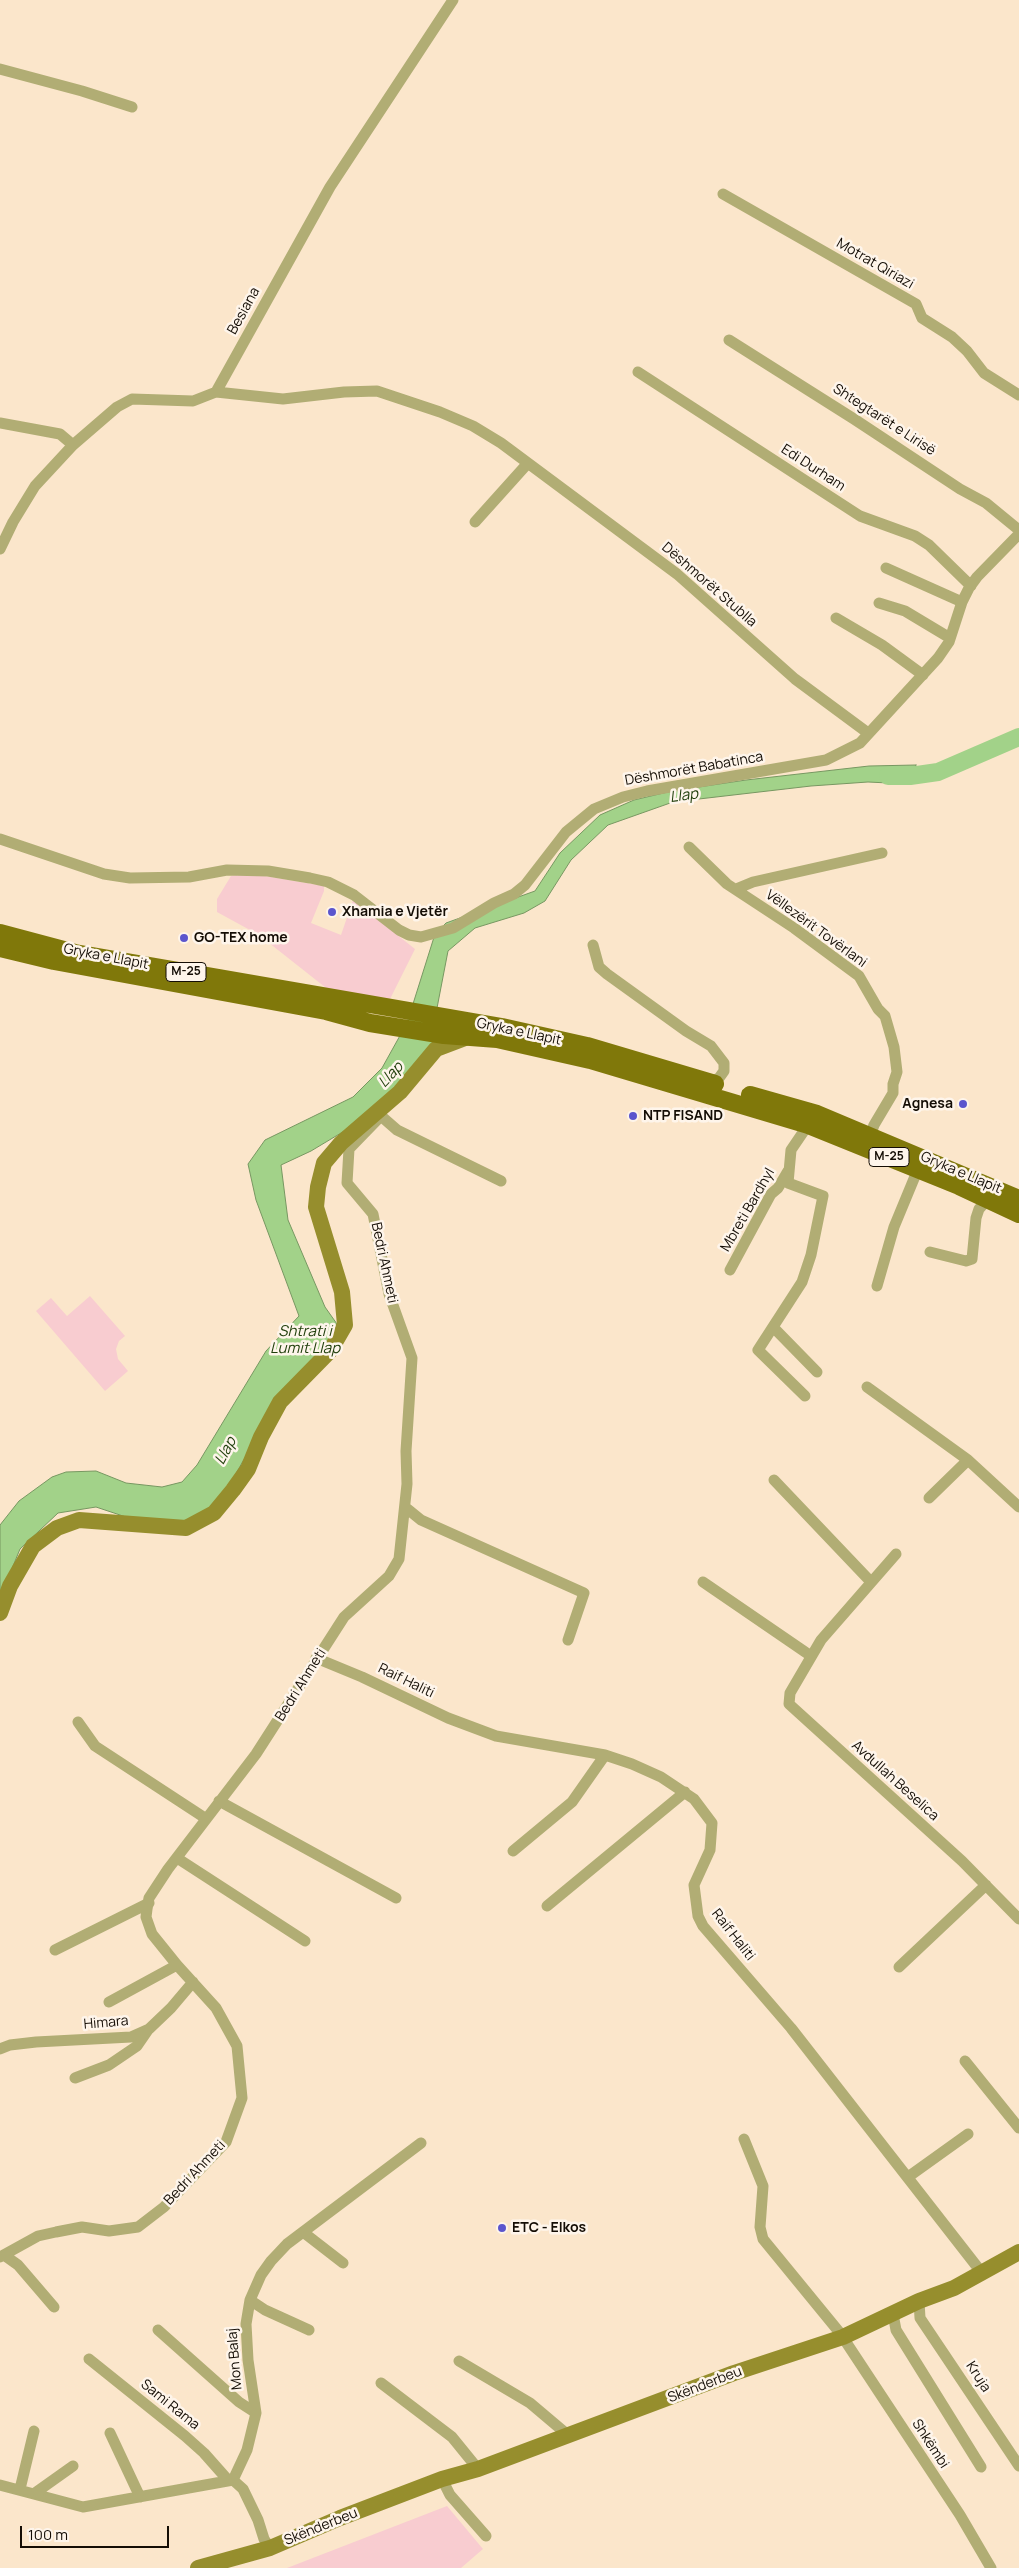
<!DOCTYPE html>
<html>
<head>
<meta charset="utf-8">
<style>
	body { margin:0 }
	#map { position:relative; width:1019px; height:2568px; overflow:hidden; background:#fbe6cb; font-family:Manrope,sans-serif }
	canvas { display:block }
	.scale { position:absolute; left:20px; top:2526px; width:149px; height:22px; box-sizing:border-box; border:2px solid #140d05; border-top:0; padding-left:6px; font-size:15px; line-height:18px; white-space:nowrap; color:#140d05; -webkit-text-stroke:4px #fef5eb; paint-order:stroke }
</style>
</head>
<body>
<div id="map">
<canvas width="1019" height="2568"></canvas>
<div class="scale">100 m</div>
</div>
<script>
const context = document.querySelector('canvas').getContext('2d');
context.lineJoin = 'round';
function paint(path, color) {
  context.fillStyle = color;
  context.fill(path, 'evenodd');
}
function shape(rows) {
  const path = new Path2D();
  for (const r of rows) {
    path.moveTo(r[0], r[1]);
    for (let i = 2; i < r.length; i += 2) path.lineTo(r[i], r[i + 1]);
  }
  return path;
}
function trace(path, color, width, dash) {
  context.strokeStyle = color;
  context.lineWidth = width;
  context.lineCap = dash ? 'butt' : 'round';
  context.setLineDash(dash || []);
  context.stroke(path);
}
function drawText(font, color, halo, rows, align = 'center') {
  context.font = font + ' Manrope,sans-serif';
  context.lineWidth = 5;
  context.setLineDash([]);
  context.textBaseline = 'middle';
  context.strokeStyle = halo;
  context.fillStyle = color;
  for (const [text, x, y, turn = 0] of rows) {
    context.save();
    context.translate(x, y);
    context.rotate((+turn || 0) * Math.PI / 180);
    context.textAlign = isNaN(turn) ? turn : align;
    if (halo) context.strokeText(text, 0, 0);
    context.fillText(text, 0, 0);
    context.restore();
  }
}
paint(shape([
	[247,873,324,886,324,891,311,923,341,935,353,900,415,949,388,1003,335,995,259,935,217,912,217,899,231,876],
	[90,1296,125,1336,119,1341,116,1349,118,1359,128,1371,105,1391,36,1311,51,1298,67,1316],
	[447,2506,483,2549,461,2568,287,2568]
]), '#f8ccd0');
const water = shape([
	[916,765,909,784,868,782,811,786,673,802,608,825,571,860,545,901,524,913,475,928,448,951,437,1008,436,1039,376,1112,311,1151,281,1165,288,1220,325,1307,337,1324,321,1353,243,1461,227,1490,204,1514,185,1521,138,1521,96,1507,58,1513,20,1549,0,1598,0,1525,19,1501,52,1477,66,1472,96,1471,126,1483,162,1487,182,1482,197,1465,266,1351,299,1316,256,1200,248,1164,265,1140,353,1097,382,1068,407,1023,435,934,446,923,535,891,560,853,600,815,634,800,672,791,746,780,869,766,916,765]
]);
paint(water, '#a2d289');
trace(water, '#779761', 1);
trace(shape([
	[888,776,910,776,938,772,1019,737]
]), '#a2d289', 18);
trace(shape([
	[0,69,82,91,132,107],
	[723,194,916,304,922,318,952,337,967,351,984,373,1019,395],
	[729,340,854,419,960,489,986,503,1019,530],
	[638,372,860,516,915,536,929,545,971,586],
	[216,392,283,399,344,392,377,391,440,412,473,426,501,443,677,574,795,679,868,733],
	[0,423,60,434,73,445],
	[475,522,528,463],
	[0,549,13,522,35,486,73,445,117,407,132,399,193,401,216,392,330,187,453,0],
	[886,568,962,602],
	[879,603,905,611,950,638],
	[836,618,882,645,923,675],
	[0,839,104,874,130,878,189,877,227,870,268,871,310,878,328,882,354,895,399,930,409,935,421,937,453,928,494,903,514,894,525,885,566,832,594,809,623,797,647,791,826,760,860,743,938,658,949,642,962,602,969,588,977,577,1019,534],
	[689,847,727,884,794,928,859,976,878,1009,885,1016,894,1047,897,1072,893,1084,893,1093,874,1125,870,1136],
	[736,889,753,882,882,853],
	[593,945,599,967,607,974,686,1031,711,1046,724,1063,724,1071,719,1078,709,1082],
	[930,1252,966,1261,972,1259,976,1218,979,1209,988,1199],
	[730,1270,771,1194,778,1188,788,1171],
	[877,1286,894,1227,918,1169],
	[773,1327,817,1372],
	[867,1387,968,1460,1019,1507],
	[805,1396,758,1350,802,1282,811,1255,823,1196,788,1183,791,1150,808,1125],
	[774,1480,871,1582],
	[929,1498,968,1460],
	[405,1507,421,1520,584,1593,568,1640],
	[896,1554,821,1640,790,1693,789,1704,962,1861,1019,1919],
	[703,1582,811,1656],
	[316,1658,362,1677,448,1718,496,1736,605,1755,632,1764,661,1777,694,1799,712,1823,710,1850,694,1885,698,1916,703,1926,791,2028,982,2273],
	[78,1722,95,1746,205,1818],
	[219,1801,396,1898],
	[513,1851,572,1802,605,1755],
	[177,1858,305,1941],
	[547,1906,685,1792],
	[55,1950,149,1903],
	[899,1967,986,1885],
	[109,2002,177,1965],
	[0,2049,10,2045,36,2042,131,2037,149,2029,171,2008,193,1982],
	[965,2061,1019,2128],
	[75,2078,109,2065,137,2046,148,2030],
	[744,2139,763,2186,760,2227,763,2239,840,2333,960,2515,991,2568],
	[908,2177,968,2134],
	[303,2232,343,2263],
	[4,2255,18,2265,54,2307],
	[0,2257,38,2236,56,2232,82,2227,109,2231,138,2227,164,2207,226,2142,242,2098,237,2046,216,2008,177,1965,152,1934,146,1917,147,1909,149,1898,168,1869,256,1754,344,1617,389,1576,399,1559,407,1484,406,1451,412,1358,389,1294,373,1214,347,1183,349,1149,381,1116,397,1130,501,1181],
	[250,2300,265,2310,309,2330],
	[919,2301,920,2318,1019,2466],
	[893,2314,896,2330,981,2467],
	[158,2330,239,2402,256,2413],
	[89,2359,185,2436,204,2453,227,2479],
	[459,2361,530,2403,569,2436],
	[381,2383,452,2437,478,2469],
	[110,2433,140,2497],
	[442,2479,450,2495,486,2536],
	[233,2480,247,2450,256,2413,248,2360,246,2324,250,2300,261,2275,271,2261,287,2244,421,2143],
	[0,2485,83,2507,233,2480,243,2489,258,2520,264,2539,270,2548],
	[20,2489,34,2431],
	[35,2493,73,2466]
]), '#b1ad74', 11);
trace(shape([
	[0,1613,10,1586,33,1546,57,1528,79,1520,186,1528,214,1513,233,1490,248,1469,261,1437,280,1402,330,1351,345,1325,342,1292,316,1207,318,1187,324,1163,341,1143,400,1092,436,1049,465,1038],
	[198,2568,270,2548,340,2518,442,2479,478,2469,734,2373,843,2337,919,2301,954,2288,1019,2252]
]), '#968e2d', 16);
trace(shape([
	[0,933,75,953,502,1027,587,1046,715,1084],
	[0,948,54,961,326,1011,370,1023,444,1035,497,1039,590,1060,808,1125,959,1186,1019,1214],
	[750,1095,817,1114,1019,1199]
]), '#80780a', 18);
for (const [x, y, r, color] of [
	[332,912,5,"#5b55cd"],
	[184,938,5,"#5b55cd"],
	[963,1104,5,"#5b55cd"],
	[633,1116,5,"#5b55cd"],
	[502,2228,5,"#5b55cd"]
]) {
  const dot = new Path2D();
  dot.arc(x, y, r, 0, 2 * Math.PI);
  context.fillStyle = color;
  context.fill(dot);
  trace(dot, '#fef5eb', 2);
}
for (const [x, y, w] of [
	[186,972,40],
	[889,1157,40]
]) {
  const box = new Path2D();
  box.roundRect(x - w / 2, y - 9.5, w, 19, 4);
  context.fillStyle = '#fef5eb';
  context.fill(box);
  trace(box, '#140d05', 1);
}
drawText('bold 12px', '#140d05', null, [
	["M-25",186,972],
	["M-25",889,1157]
]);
drawText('14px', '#140d05', '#fef5eb', [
	["Motrat Qiriazi",875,264,30],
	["Besiana",244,311,-61],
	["Shtegtarët e Lirisë",884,420,33],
	["Edi Durham",813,468,33],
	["Dëshmorët Stublla",709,585,41],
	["Dëshmorët Babatinca",694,769,-10],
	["Vëllezërit Tovërlani",816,929,36],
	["Gryka e Llapit",106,957,11],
	["Gryka e Llapit",519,1032,12],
	["Gryka e Llapit",961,1173,23],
	["Mbreti Bardhyl",748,1210,-60],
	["Bedri Ahmeti",384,1263,78],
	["Raif Haliti",406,1681,26],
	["Bedri Ahmeti",301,1685,-58],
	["Avdullah Beselica",895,1781,42],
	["Raif Haliti",733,1935,52],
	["Himara",106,2023,-5],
	["Bedri Ahmeti",195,2173,-47],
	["Mon Balaj",235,2359,-95],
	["Kruja",978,2377,57],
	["Skënderbeu",705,2385,-21],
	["Sami Rama",170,2405,39],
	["Shkëmbi",930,2444,57],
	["Skënderbeu",321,2527,-22]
]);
drawText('bold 14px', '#140d05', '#fef5eb', [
	["Xhamia e Vjetër",342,912],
	["GO-TEX home",194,938],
	["Agnesa",953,1104,"right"],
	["NTP FISAND",643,1116],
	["ETC - Elkos",512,2228]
], 'left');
drawText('italic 15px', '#213f0c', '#fef5eb', [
	["Llap",684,796,-8],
	["Llap",391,1075,-47],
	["Shtrati i",305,1332],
	["Lumit Llap",305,1349],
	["Llap",226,1451,-62]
]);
</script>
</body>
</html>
